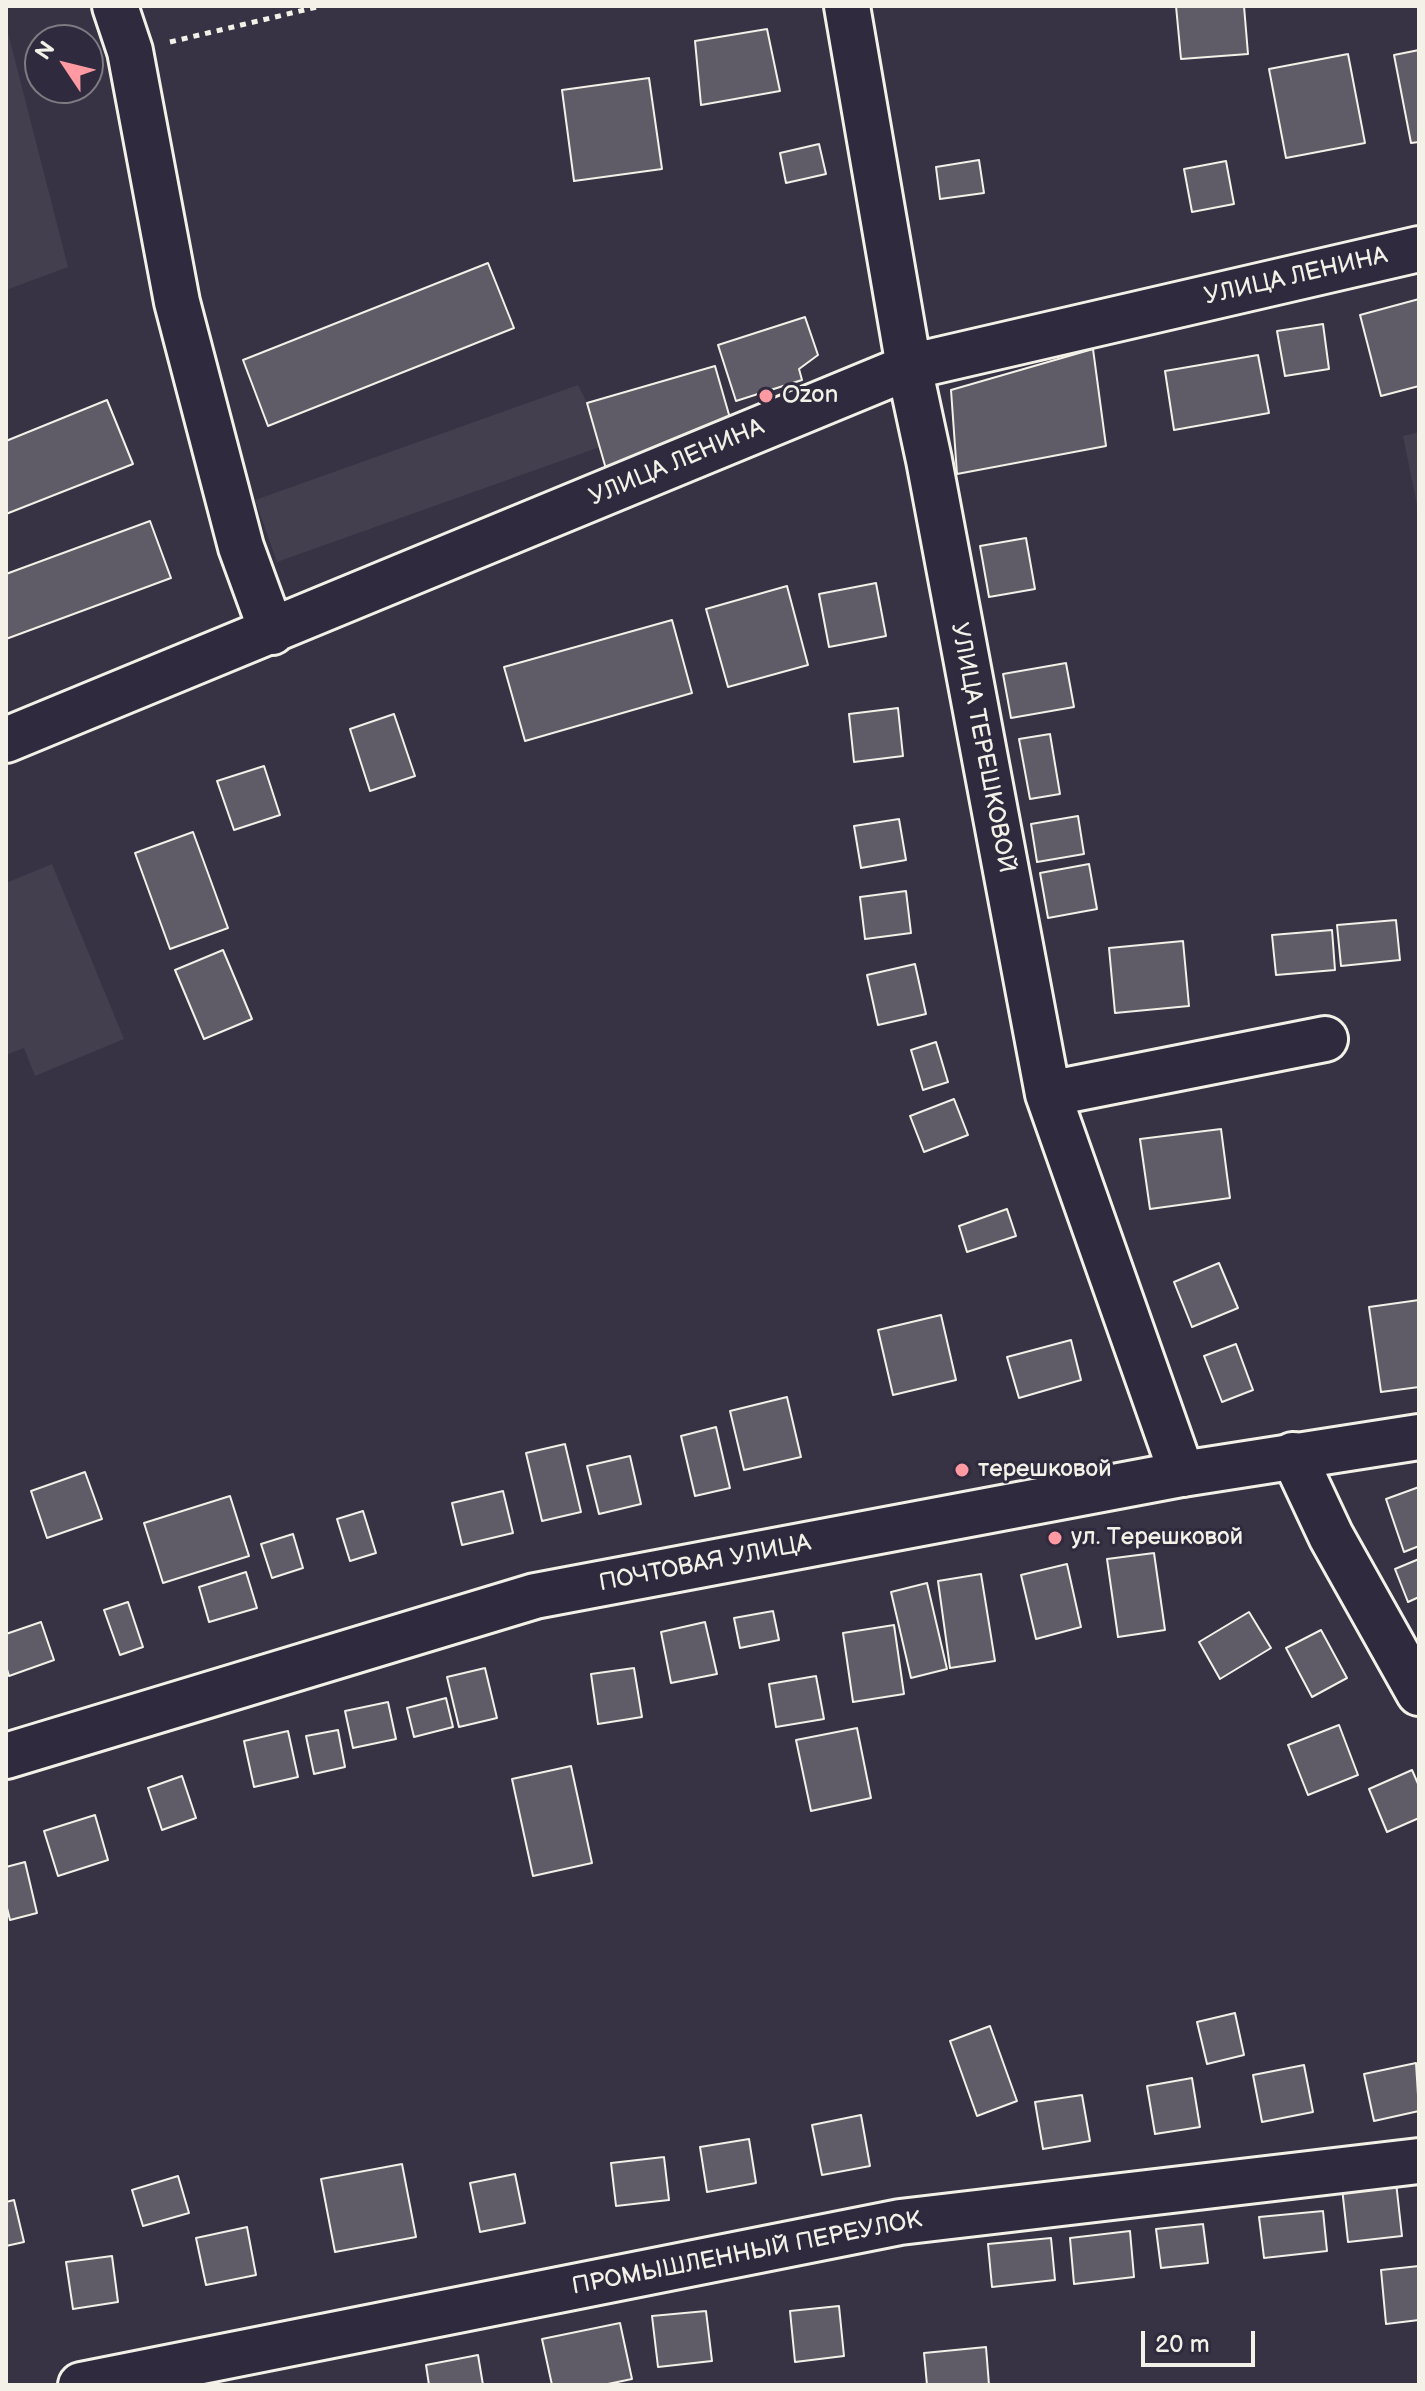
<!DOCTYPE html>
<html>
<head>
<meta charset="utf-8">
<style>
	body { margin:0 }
	#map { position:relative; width:1425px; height:2391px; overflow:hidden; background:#373244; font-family:"Balsamiq Sans",sans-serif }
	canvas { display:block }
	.frame { position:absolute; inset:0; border:8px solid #f4f1e8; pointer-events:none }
	.north { position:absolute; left:24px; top:24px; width:80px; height:80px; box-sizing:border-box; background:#2f2a3d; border:2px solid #7e7a81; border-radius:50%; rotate:305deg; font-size:22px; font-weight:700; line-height:32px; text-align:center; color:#f4f1e8 }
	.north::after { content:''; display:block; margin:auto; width:28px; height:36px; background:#ff9aa2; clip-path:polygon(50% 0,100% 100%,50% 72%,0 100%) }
	.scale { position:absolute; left:1141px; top:2331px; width:114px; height:36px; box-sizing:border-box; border:4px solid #f4f1e8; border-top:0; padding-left:10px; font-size:24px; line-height:28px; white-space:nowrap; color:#f4f1e8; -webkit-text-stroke:6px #2f2a3d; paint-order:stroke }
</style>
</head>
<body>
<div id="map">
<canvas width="1425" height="2391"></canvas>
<div class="frame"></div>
<div class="north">N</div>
<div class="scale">20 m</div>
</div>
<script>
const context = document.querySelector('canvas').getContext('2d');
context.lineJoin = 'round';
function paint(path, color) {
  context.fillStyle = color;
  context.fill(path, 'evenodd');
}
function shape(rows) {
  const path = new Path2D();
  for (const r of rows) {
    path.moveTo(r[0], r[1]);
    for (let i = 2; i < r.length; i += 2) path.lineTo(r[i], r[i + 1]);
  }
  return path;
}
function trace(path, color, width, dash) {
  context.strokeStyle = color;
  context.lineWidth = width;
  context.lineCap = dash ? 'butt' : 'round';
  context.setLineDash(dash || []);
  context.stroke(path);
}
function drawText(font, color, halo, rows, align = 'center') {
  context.font = font + ' "Balsamiq Sans",sans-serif';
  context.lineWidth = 6;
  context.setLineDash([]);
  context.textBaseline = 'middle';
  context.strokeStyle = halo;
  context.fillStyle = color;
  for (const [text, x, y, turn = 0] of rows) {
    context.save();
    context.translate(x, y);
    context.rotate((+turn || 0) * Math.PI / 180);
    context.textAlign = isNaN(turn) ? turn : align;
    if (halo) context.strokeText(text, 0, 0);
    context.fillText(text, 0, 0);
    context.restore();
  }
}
paint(shape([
	[6,25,68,267,6,290],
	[578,385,587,403,600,447,277,562,255,500],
	[1419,432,1419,515,1403,436],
	[52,864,124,1039,35,1076,24,1048,6,1055,6,883]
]), '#433f4e');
const building = shape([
	[1176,6,1244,6,1248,54,1181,59,1176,6],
	[767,29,780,91,701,105,695,41,767,29],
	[1419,50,1419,142,1411,143,1394,55,1419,50],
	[1348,54,1365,143,1286,158,1269,69,1348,54],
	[649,78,662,169,574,181,562,90,649,78],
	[819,144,826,174,786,183,780,153,819,144],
	[979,160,984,193,940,199,936,167,979,160],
	[1226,161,1234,204,1192,212,1184,169,1226,161],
	[488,263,514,328,268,426,243,360,488,263],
	[1419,299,1419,386,1381,396,1360,315,1419,299],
	[805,317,818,355,799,369,802,380,736,401,718,345,805,317],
	[1323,324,1329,369,1285,376,1277,331,1323,324],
	[1093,349,1106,446,957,474,951,390,1093,349],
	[1258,355,1269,413,1174,430,1165,371,1258,355],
	[715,366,734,432,606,469,587,403,715,366],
	[107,400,133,464,6,514,6,441,107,400],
	[150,521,171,578,6,639,6,574,150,521],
	[1026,538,1035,589,989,597,980,546,1026,538],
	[876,583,886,636,829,647,819,594,876,583],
	[787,586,808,665,728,687,706,609,787,586],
	[672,620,692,693,525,741,504,667,672,620],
	[1066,663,1074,707,1011,718,1003,674,1066,663],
	[898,708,903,756,854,762,849,714,898,708],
	[394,714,415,776,370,791,350,729,394,714],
	[1050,734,1060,794,1030,799,1019,739,1050,734],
	[264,766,280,815,234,830,217,781,264,766],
	[1078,816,1084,854,1037,862,1031,824,1078,816],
	[899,819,906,860,861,868,854,826,899,819],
	[193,832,228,928,170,949,135,853,193,832],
	[1089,864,1097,909,1048,918,1040,873,1089,864],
	[906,891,911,933,865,939,860,897,906,891],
	[1396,920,1400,960,1341,966,1337,925,1396,920],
	[1332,930,1335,970,1276,975,1272,935,1332,930],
	[1183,941,1189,1006,1115,1013,1109,948,1183,941],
	[223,950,252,1019,204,1039,175,970,223,950],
	[915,964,926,1014,878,1025,867,975,915,964],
	[936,1042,948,1082,923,1090,911,1050,936,1042],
	[954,1099,968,1135,924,1152,910,1116,954,1099],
	[1221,1129,1230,1198,1150,1209,1140,1139,1221,1129],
	[1007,1209,1016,1236,967,1252,959,1226,1007,1209],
	[1219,1263,1238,1308,1192,1327,1174,1282,1219,1263],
	[1419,1300,1419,1387,1381,1392,1369,1307,1419,1300],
	[941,1315,956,1380,893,1395,878,1330,941,1315],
	[1071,1340,1081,1380,1019,1398,1007,1357,1071,1340],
	[1236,1344,1253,1390,1222,1402,1204,1356,1236,1344],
	[787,1397,801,1457,744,1470,730,1411,787,1397],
	[716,1427,730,1488,695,1496,681,1436,716,1427],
	[565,1444,581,1512,542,1521,526,1453,565,1444],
	[630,1456,641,1504,599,1514,587,1466,630,1456],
	[85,1472,102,1519,47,1538,31,1491,85,1472],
	[1419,1487,1419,1546,1404,1552,1386,1499,1419,1487],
	[503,1491,513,1533,462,1545,452,1503,503,1491],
	[230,1496,249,1556,163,1583,144,1523,230,1496],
	[363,1511,376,1553,350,1561,337,1519,363,1511],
	[293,1534,303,1568,272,1578,261,1544,293,1534],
	[1154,1553,1165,1630,1118,1637,1107,1559,1154,1553],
	[1419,1559,1419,1597,1408,1602,1395,1569,1419,1559],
	[1067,1564,1081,1627,1036,1639,1021,1575,1067,1564],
	[246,1572,257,1608,209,1622,199,1587,246,1572],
	[981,1574,995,1661,950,1668,938,1581,981,1574],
	[927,1583,947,1669,911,1678,891,1592,927,1583],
	[128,1602,143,1647,120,1655,104,1610,128,1602],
	[773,1611,779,1640,740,1648,734,1618,773,1611],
	[1249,1612,1271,1648,1220,1679,1199,1642,1249,1612],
	[41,1622,54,1660,9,1676,6,1666,6,1634,41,1622],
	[705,1622,717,1674,671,1683,661,1632,705,1622],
	[894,1625,904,1694,853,1702,843,1633,894,1625],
	[1321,1630,1347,1678,1312,1697,1286,1648,1321,1630],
	[485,1668,497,1718,459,1727,447,1677,485,1668],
	[634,1668,642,1717,598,1724,591,1674,634,1668],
	[816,1676,824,1719,776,1727,769,1684,816,1676],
	[446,1698,453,1727,414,1737,407,1708,446,1698],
	[388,1702,396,1739,353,1748,345,1711,388,1702],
	[1339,1725,1358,1775,1308,1795,1288,1745,1339,1725],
	[857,1728,871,1798,811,1811,796,1740,857,1728],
	[338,1730,345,1767,314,1774,306,1736,338,1730],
	[288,1731,298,1777,254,1787,244,1741,288,1731],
	[571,1766,592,1863,533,1876,512,1779,571,1766],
	[1412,1770,1419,1786,1419,1818,1387,1832,1369,1789,1412,1770],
	[182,1776,196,1818,162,1830,148,1788,182,1776],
	[95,1815,108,1860,58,1876,44,1831,95,1815],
	[25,1862,37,1913,10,1920,6,1904,6,1867,25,1862],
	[1235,2013,1244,2055,1207,2064,1197,2022,1235,2013],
	[990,2026,1017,2101,977,2116,950,2041,990,2026],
	[1416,2063,1419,2111,1374,2121,1364,2074,1416,2063],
	[1304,2065,1313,2112,1262,2122,1253,2075,1304,2065],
	[1192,2078,1200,2127,1155,2134,1147,2086,1192,2078],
	[1082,2095,1090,2141,1043,2149,1035,2102,1082,2095],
	[861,2115,870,2166,822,2175,812,2125,861,2115],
	[749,2139,756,2183,707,2192,700,2147,749,2139],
	[664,2157,669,2200,616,2206,611,2163,664,2157],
	[402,2164,416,2237,335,2252,321,2179,402,2164],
	[515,2174,525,2223,480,2232,470,2183,515,2174],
	[178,2176,189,2213,143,2226,132,2190,178,2176],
	[1396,2182,1402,2236,1348,2242,1342,2188,1396,2182],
	[14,2200,24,2242,6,2246,6,2202,14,2200],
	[1323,2211,1327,2251,1264,2258,1259,2217,1323,2211],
	[1203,2224,1208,2263,1161,2268,1156,2229,1203,2224],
	[247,2227,256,2275,206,2285,196,2238,247,2227],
	[1130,2231,1134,2277,1074,2284,1070,2238,1130,2231],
	[1051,2238,1055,2280,992,2287,988,2244,1051,2238],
	[112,2256,118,2302,73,2309,66,2262,112,2256],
	[1419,2266,1419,2320,1386,2324,1381,2270,1419,2266],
	[839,2306,844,2356,795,2362,790,2311,839,2306],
	[706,2311,712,2361,658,2367,652,2316,706,2311],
	[620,2323,632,2379,603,2385,552,2385,542,2339,620,2323],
	[986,2347,989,2385,927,2385,924,2353,986,2347],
	[478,2355,483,2385,429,2385,426,2365,478,2355]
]);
paint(building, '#5f5c67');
trace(building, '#f4f1e8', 2);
const minor = shape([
	[115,6,130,51,177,302,241,547,272,632],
	[847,6,909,367,929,460,1048,1094,1182,1474],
	[6,740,909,367,1419,249],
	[1048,1094,1325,1039],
	[1293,1455,1331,1536,1419,1693],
	[81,2385,900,2222,1419,2161]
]);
const major = shape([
	[6,1756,535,1596,1182,1474,1419,1437]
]);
trace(minor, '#f4f1e8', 50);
trace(major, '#f4f1e8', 50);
trace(shape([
	[170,42,321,6]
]), '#f4f1e8', 5, [6, 6]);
trace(minor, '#2f2a3d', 44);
trace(major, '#2f2a3d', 44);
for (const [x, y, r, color] of [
	[766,396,8,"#ff9aa2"],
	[962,1470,8,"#ff9aa2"],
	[1055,1538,8,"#ff9aa2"]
]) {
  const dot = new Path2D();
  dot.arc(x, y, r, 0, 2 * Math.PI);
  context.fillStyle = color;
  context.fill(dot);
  trace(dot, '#2f2a3d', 3);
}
drawText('24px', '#f4f1e8', '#2f2a3d', [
	["УЛИЦА ЛЕНИНА",1296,277,-13],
	["УЛИЦА ЛЕНИНА",677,463,-23],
	["УЛИЦА ТЕРЕШКОВОЙ",982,748,79],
	["ПОЧТОВАЯ УЛИЦА",705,1564,-11],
	["ПРОМЫШЛЕННЫЙ ПЕРЕУЛОК",747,2254,-11]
]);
drawText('24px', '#f4f1e8', '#2f2a3d', [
	["Ozon",782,396],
	["терешковой",978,1470],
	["ул. Терешковой",1071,1538]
], 'left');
</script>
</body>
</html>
